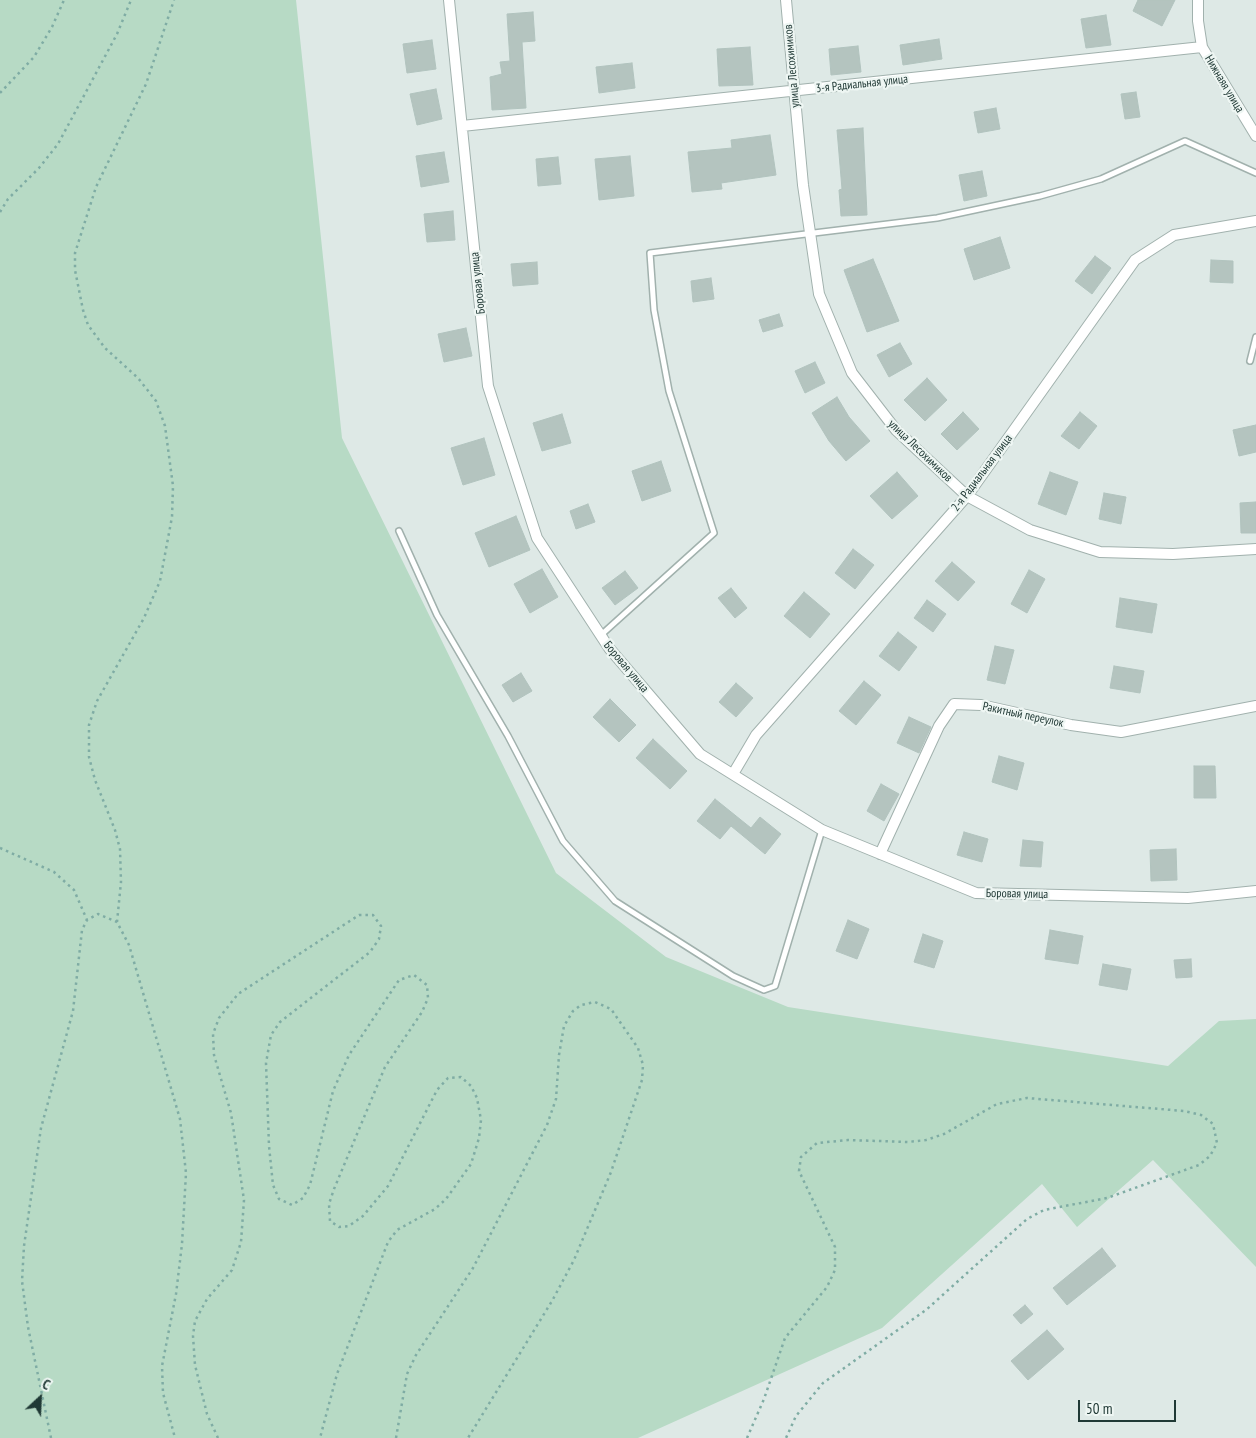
<!DOCTYPE html>
<html>
<head>
<meta charset="utf-8">
<style>
	body { margin:0 }
	#map { position:relative; width:1256px; height:1438px; overflow:hidden; background:#dee9e6; font-family:"PT Sans Narrow",sans-serif }
	canvas { display:block }
	.north { position:absolute; left:15px; top:1373px; width:50px; height:50px; -webkit-text-stroke:4px #eef6f3; paint-order:stroke; rotate:25deg; font-size:14px; font-weight:700; line-height:20px; text-align:center; color:#203935 }
	.north::after { content:''; display:block; margin:auto; width:18px; height:22px; background:#203935; clip-path:polygon(50% 0,100% 100%,50% 72%,0 100%) }
	.scale { position:absolute; left:1078px; top:1400px; width:98px; height:22px; box-sizing:border-box; border:2px solid #203935; border-top:0; padding-left:6px; font-size:15px; line-height:18px; white-space:nowrap; color:#203935; -webkit-text-stroke:4px #eef6f3; paint-order:stroke }
</style>
</head>
<body>
<div id="map">
<canvas width="1256" height="1438"></canvas>
<div class="north">С</div>
<div class="scale">50 m</div>
</div>
<script>
const context = document.querySelector('canvas').getContext('2d');
context.lineJoin = 'round';
function paint(path, color) {
  context.fillStyle = color;
  context.fill(path, 'evenodd');
}
function shape(rows) {
  const path = new Path2D();
  for (const r of rows) {
    path.moveTo(r[0], r[1]);
    for (let i = 2; i < r.length; i += 2) path.lineTo(r[i], r[i + 1]);
  }
  return path;
}
function trace(path, color, width, dash) {
  context.strokeStyle = color;
  context.lineWidth = width;
  context.lineCap = dash ? 'butt' : 'round';
  context.setLineDash(dash || []);
  context.stroke(path);
}
function drawText(font, color, halo, rows, align = 'center') {
  context.font = font + ' "PT Sans Narrow",sans-serif';
  context.lineWidth = 4.5;
  context.setLineDash([]);
  context.textBaseline = 'middle';
  context.strokeStyle = halo;
  context.fillStyle = color;
  for (const [text, x, y, turn = 0] of rows) {
    context.save();
    context.translate(x, y);
    context.rotate((+turn || 0) * Math.PI / 180);
    context.textAlign = isNaN(turn) ? turn : align;
    if (halo) context.strokeText(text, 0, 0);
    context.fillText(text, 0, 0);
    context.restore();
  }
}
paint(shape([
	[0,0,296,0,342,438,556,873,666,957,788,1007,1168,1066,1219,1021,1256,1019,1256,1267,1153,1160,1077,1227,1042,1184,882,1328,638,1438,0,1438]
]), '#b7dac5');
const building = shape([
	[1138,0,1175,0,1162,26,1133,11,1138,0],
	[533,12,535,41,522,42,526,108,492,110,490,77,502,74,500,62,510,61,507,14,533,12],
	[1106,15,1111,45,1086,48,1081,19,1106,15],
	[939,39,942,59,903,65,900,45,939,39],
	[432,40,436,69,407,73,403,44,432,40],
	[858,46,861,72,831,75,829,49,858,46],
	[750,47,753,85,719,86,717,49,750,47],
	[632,63,635,88,599,93,596,67,632,63],
	[436,89,442,119,417,125,410,94,436,89],
	[1136,92,1140,117,1125,119,1121,94,1136,92],
	[996,108,1000,129,978,133,974,112,996,108],
	[863,128,867,215,841,216,839,190,842,189,837,130,863,128],
	[770,135,776,175,721,183,722,189,692,192,688,152,732,148,731,140,770,135],
	[444,152,449,182,421,187,416,156,444,152],
	[630,156,634,196,599,200,595,159,630,156],
	[558,157,561,184,538,186,536,159,558,157],
	[982,171,987,196,964,201,959,175,982,171],
	[453,211,455,240,427,242,424,214,453,211],
	[1000,237,1010,268,974,280,964,249,1000,237],
	[1095,256,1111,268,1092,294,1075,281,1095,256],
	[873,259,899,321,867,332,844,270,873,259],
	[1211,260,1233,261,1233,283,1210,282,1211,260],
	[537,262,538,284,513,286,511,264,537,262],
	[711,278,714,299,693,302,691,281,711,278],
	[779,314,783,326,763,332,759,320,779,314],
	[466,328,472,356,444,362,438,334,466,328],
	[900,343,912,364,889,377,877,355,900,343],
	[815,362,825,383,805,393,795,371,815,362],
	[927,378,947,400,925,421,904,400,927,378],
	[837,397,849,417,870,441,846,461,829,441,812,413,837,397],
	[963,412,979,429,957,450,941,434,963,412],
	[1080,412,1097,426,1079,449,1061,436,1080,412],
	[562,414,571,443,542,451,533,423,562,414],
	[1256,425,1256,452,1239,456,1233,430,1256,425],
	[484,438,495,475,463,485,451,448,484,438],
	[661,461,671,491,642,501,632,471,661,461],
	[897,472,918,496,892,519,870,496,897,472],
	[1050,472,1078,482,1066,515,1038,504,1050,472],
	[1104,493,1126,497,1121,524,1099,519,1104,493],
	[1256,502,1256,533,1241,533,1240,503,1256,502],
	[588,504,595,522,576,529,570,511,588,504],
	[516,516,530,550,489,567,475,533,516,516],
	[853,549,874,565,855,589,835,573,853,549],
	[952,562,975,582,958,601,935,581,952,562],
	[542,569,558,597,530,613,514,584,542,569],
	[1029,570,1045,579,1027,613,1011,604,1029,570],
	[625,571,638,588,615,605,602,588,625,571],
	[731,588,747,608,735,618,718,598,731,588],
	[804,592,830,614,810,638,784,616,804,592],
	[1120,598,1157,604,1152,633,1116,627,1120,598],
	[927,600,946,614,933,632,914,618,927,600],
	[898,632,917,647,899,671,879,656,898,632],
	[995,646,1014,650,1005,684,987,680,995,646],
	[1114,666,1144,671,1140,693,1110,688,1114,666],
	[521,673,532,691,513,702,502,685,521,673],
	[864,681,881,695,856,725,839,711,864,681],
	[736,683,753,698,736,717,719,702,736,683],
	[610,699,636,725,619,742,593,717,610,699],
	[909,717,931,727,919,753,897,743,909,717],
	[653,739,687,771,670,789,636,758,653,739],
	[999,756,1024,763,1017,790,992,782,999,756],
	[1194,766,1215,766,1216,798,1194,798,1194,766],
	[881,784,899,794,884,821,867,811,881,784],
	[715,799,751,828,760,817,781,834,765,854,731,826,720,839,697,821,715,799],
	[964,832,988,839,982,862,957,855,964,832],
	[1023,840,1043,842,1041,867,1020,866,1023,840],
	[1176,849,1177,880,1151,881,1150,850,1176,849],
	[848,920,869,929,857,959,836,951,848,920],
	[1050,930,1083,936,1078,964,1045,959,1050,930],
	[923,934,943,941,934,968,914,962,923,934],
	[1191,959,1192,977,1176,978,1174,960,1191,959],
	[1103,964,1131,969,1127,990,1099,985,1103,964],
	[1102,1248,1116,1266,1067,1305,1053,1288,1102,1248],
	[1025,1305,1033,1314,1021,1324,1013,1315,1025,1305],
	[1047,1330,1064,1349,1028,1380,1011,1361,1047,1330]
]);
paint(building, '#b4c4bf');
trace(building, '#b1c3be', 1);
const service = shape([
	[1250,361,1256,337],
	[399,531,437,615,508,736,563,841,615,901,733,976,764,990,775,986,822,830],
	[601,635,714,533,669,391,654,310,650,253,937,218,1040,196,1101,179,1185,141,1256,173]
]);
const minor = shape([
	[449,0,488,386,537,538,609,648,700,754,822,830,976,893,1188,898,1256,891],
	[786,0,803,185,819,294,852,373,896,430,967,496,1030,530,1100,552,1173,554,1256,549],
	[1198,0,1198,21,1202,47,1256,136],
	[462,126,1202,47],
	[733,774,756,735,967,496,1135,260,1174,235,1256,221],
	[880,854,939,726,954,704,981,705,1071,725,1121,732,1256,706]
]);
trace(service, '#a1b1ad', 8);
trace(minor, '#a1b1ad', 12);
trace(shape([
	[0,93,34,57,52,27,64,0],
	[0,212,8,199,39,168,58,144,117,34,131,0],
	[0,848,54,872,74,890,87,920],
	[117,922,121,882,120,849,115,830,95,780,89,757,89,725,97,701,144,618,160,581,172,517,173,486,165,426,156,401,138,378,105,348,88,325,83,310,75,270,75,253,96,187,146,84,174,0],
	[51,1438,28,1327,22,1281,24,1246,41,1128,73,1011,82,930,87,920,98,914,117,922,129,945,180,1119,186,1173,182,1244,176,1294,162,1366,163,1393,175,1438],
	[218,1438,207,1414,195,1365,193,1336,195,1321,207,1299,232,1270,241,1242,244,1200,231,1113,214,1055,213,1034,219,1018,238,994,359,915,373,915,381,926,379,939,370,952,280,1022,271,1035,266,1063,269,1146,273,1185,279,1199,292,1205,303,1198,310,1185,333,1091,349,1055,399,980,414,975,427,985,428,998,422,1012,385,1067,334,1189,329,1204,330,1221,339,1227,349,1226,363,1216,388,1186,437,1090,448,1078,461,1077,471,1086,477,1098,481,1120,479,1138,471,1164,446,1199,435,1209,397,1230,388,1242,337,1374,320,1438],
	[396,1438,407,1374,416,1355,473,1268,547,1125,556,1099,559,1055,564,1026,573,1011,581,1005,595,1002,611,1009,638,1048,643,1065,642,1080,611,1172,574,1260,552,1301,468,1438],
	[747,1438,764,1399,785,1338,827,1287,835,1270,835,1247,799,1171,801,1157,817,1143,848,1140,908,1142,926,1140,944,1134,997,1104,1027,1098,1184,1111,1201,1115,1213,1124,1217,1143,1210,1156,1199,1165,1107,1198,1044,1210,1027,1219,926,1310,823,1383,796,1416,786,1438]
]), '#7faca4', 2.5, [2.5, 4]);
trace(service, '#fff', 5);
trace(minor, '#fff', 10);
drawText('12px', '#203935', '#eef6f3', [
	["улица Лесохимиков",792,66,-95],
	["3-я Радиальная улица",862,84,-6],
	["Нижнаяя улица",1224,84,59],
	["Боровая улица",478,283,-96],
	["улица Лесохимиков",920,451,44],
	["2-я Радиальная улица",982,473,-53],
	["Боровая улица",626,667,50],
	["Ракитный переулок",1023,715,12],
	["Боровая улица",1017,894,1]
]);
</script>
</body>
</html>
